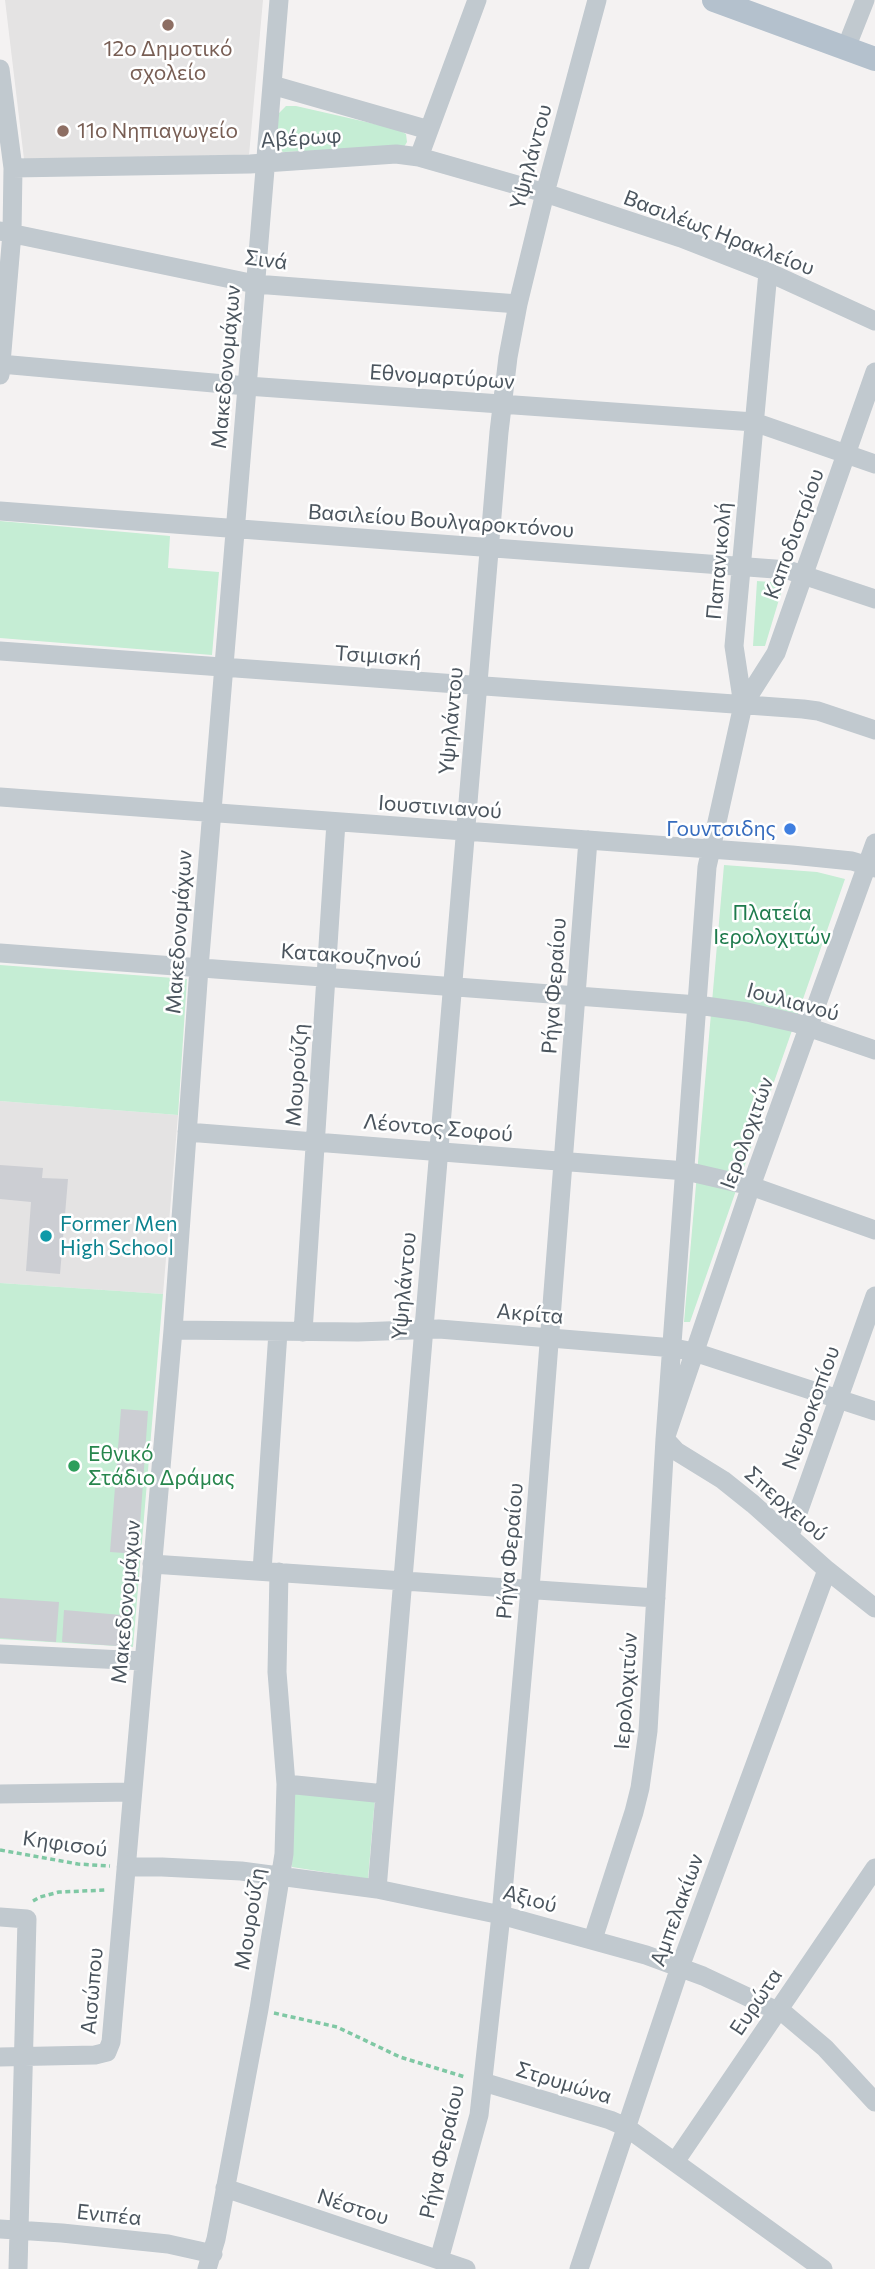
<!DOCTYPE html>
<html>
<head>
<meta charset="utf-8">
<style>
	body { margin:0 }
	canvas { display:block; background:#f4f2f2 }
</style>
</head>
<body>
<canvas width="875" height="2269"></canvas>
<script>
const context = document.querySelector('canvas').getContext('2d');
context.lineJoin = 'round';
function paint(path, color) {
  context.fillStyle = color;
  context.fill(path, 'evenodd');
}
function shape(rows) {
  const path = new Path2D();
  for (const r of rows) {
    path.moveTo(r[0], r[1]);
    for (let i = 2; i < r.length; i += 2) path.lineTo(r[i], r[i + 1]);
  }
  return path;
}
function trace(path, color, width, dash) {
  context.strokeStyle = color;
  context.lineWidth = width;
  context.lineCap = dash ? 'butt' : 'round';
  context.setLineDash(dash || []);
  context.stroke(path);
}
function drawText(font, color, halo, rows, align = 'center') {
  context.font = font + ' Commissioner,sans-serif';
  context.lineWidth = 5;
  context.setLineDash([]);
  context.textBaseline = 'middle';
  context.strokeStyle = halo;
  context.fillStyle = color;
  for (const [text, x, y, turn = 0] of rows) {
    context.save();
    context.translate(x, y);
    context.rotate((+turn || 0) * Math.PI / 180);
    context.textAlign = isNaN(turn) ? turn : align;
    if (halo) context.strokeText(text, 0, 0);
    context.fillText(text, 0, 0);
    context.restore();
  }
}
paint(shape([
	[5,0,263,0,249,155,24,159],
	[0,1101,178,1115,163,1294,0,1283]
]), '#e4e3e3');
paint(shape([
	[286,106,296,106,397,129,406,134,407,142,404,147,283,152,277,147,275,143,279,113],
	[0,521,170,536,168,568,219,572,212,655,0,638],
	[757,581,784,583,765,646,753,646],
	[724,865,817,872,845,879,690,1322,684,1322],
	[0,965,187,979,178,1115,0,1101],
	[0,1283,163,1294,133,1647,0,1639],
	[293,1790,375,1798,368,1879,292,1867]
]), '#c5edd4');
paint(shape([
	[0,1165,43,1168,42,1178,68,1179,60,1274,26,1271,31,1202,0,1199],
	[121,1409,148,1411,138,1554,110,1552],
	[0,1598,59,1602,56,1642,0,1638],
	[64,1610,133,1616,131,1647,62,1642]
]), '#ccced3');
trace(shape([
	[0,1850,78,1864,110,1866],
	[33,1901,40,1897,59,1892,107,1890],
	[274,2013,337,2027,400,2057,465,2077]
]), '#7fc8a4', 3.5, [5, 3.5]);
trace(shape([
	[846,48,865,0],
	[0,69,13,168,12,233,0,375],
	[272,85,429,130],
	[419,157,477,0],
	[13,168,250,164,396,154,419,157,545,193,681,238,768,272,875,321],
	[0,231,255,284,518,304],
	[0,364,247,386,754,422,875,464],
	[0,511,788,570,875,599],
	[0,651,803,709,818,711,875,730],
	[743,705,776,653,875,372],
	[0,797,792,855,852,861,875,868],
	[875,843,751,1186,665,1439,676,1451,723,1480,753,1504,827,1570,875,1608],
	[0,953,698,1005,747,1012,796,1023,875,1050],
	[187,1132,686,1171,751,1186,875,1230],
	[173,1330,358,1332,439,1329,674,1348,694,1352,875,1411],
	[303,1332,336,822],
	[790,1535,875,1296],
	[152,1564,656,1598],
	[262,1571,278,1332],
	[0,1654,144,1661],
	[286,1784,385,1794],
	[0,1794,132,1792],
	[126,1867,162,1867,241,1871,377,1889,501,1915,646,1955,703,1976,786,2015,825,2048,875,2102],
	[377,1889,499,432,508,357,518,304,545,193,597,0],
	[0,1917,27,1919,18,2269],
	[593,1939,634,1812,640,1788,648,1731,665,1439,707,867,743,705,734,646,768,272],
	[0,2057,95,2055,107,2052,111,2042,173,1330,199,968,279,0],
	[483,2082,610,2120,626,2127,823,2269],
	[675,2162,875,1868],
	[225,2188,466,2269],
	[0,2229,62,2233,168,2244,213,2254],
	[439,2260,479,2115,501,1915,530,1589,588,840],
	[207,2269,216,2239,259,2009,284,1854,286,1784,277,1672,279,1572],
	[579,2269,680,1967,827,1570]
]), '#c1c9cf', 19);
trace(shape([
	[714,0,875,59]
]), '#b4c1cd', 24);
for (const [x, y, r, color] of [
	[168,25,7,"#8d6e63"],
	[63,131,7,"#8d6e63"],
	[790,829,7,"#3f7fe0"],
	[46,1236,7,"#0f9aa8"],
	[74,1466,7,"#2e9e5b"]
]) {
  const dot = new Path2D();
  dot.arc(x, y, r, 0, 2 * Math.PI);
  context.fillStyle = color;
  context.fill(dot);
  trace(dot, '#fff', 2.5);
}
drawText('21px', '#785e54', '#fff', [
	["12ο Δημοτικό",168,49],
	["σχολείο",168,73],
	["11ο Νηπιαγωγείο",77,131,"left"]
]);
drawText('21px', '#4b555e', '#fff', [
	["Αβέρωφ",301,138,-4],
	["Υψηλάντου",531,157,-75],
	["Βασιλέως Ηρακλείου",719,233,21],
	["Σινά",266,260,7],
	["Μακεδονομάχων",226,367,-85],
	["Εθνομαρτύρων",442,377,4],
	["Βασιλείου Βουλγαροκτόνου",441,521,4],
	["Καποδιστρίου",794,534,-70],
	["Παπανικολή",719,561,-85],
	["Τσιμισκή",378,656,4],
	["Υψηλάντου",451,721,-85],
	["Ιουστινιανού",440,807,4],
	["Μακεδονομάχων",179,932,-86],
	["Κατακουζηνού",351,956,4],
	["Ρήγα Φεραίου",554,986,-86],
	["Ιουλιανού",793,1002,15],
	["Μουρούζη",297,1075,-86],
	["Λέοντος Σοφού",438,1128,5],
	["Ιερολοχιτών",747,1133,-70],
	["Υψηλάντου",404,1286,-85],
	["Ακρίτα",530,1314,5],
	["Νευροκοπίου",811,1408,-70],
	["Σπερχειού",786,1504,41],
	["Ρήγα Φεραίου",510,1551,-85],
	["Μακεδονομάχων",126,1602,-85],
	["Ιερολοχιτών",626,1691,-86],
	["Κηφισού",65,1844,8],
	["Αξιού",530,1899,15],
	["Αμπελακίων",677,1910,-70],
	["Μουρούζη",250,1919,-81],
	["Αισώπου",92,1991,-85],
	["Ευρώτα",756,2002,-56],
	["Στρυμώνα",564,2083,17],
	["Ρήγα Φεραίου",442,2152,-77],
	["Νέστου",353,2207,18],
	["Ενιπέα",109,2215,6]
]);
drawText('21px', '#366cbe', '#fff', [
	["Γουντσιδης",776,829]
], 'right');
drawText('21px', '#1f7b4d', '#fff', [
	["Πλατεία",772,913],
	["Ιερολοχιτών",772,937]
]);
drawText('21px', '#0d838f', '#fff', [
	["Former Men",60,1224],
	["High School",60,1248]
], 'left');
drawText('21px', '#27864d', '#fff', [
	["Εθνικό",88,1454],
	["Στάδιο Δράμας",88,1478]
], 'left');
</script>
</body>
</html>
